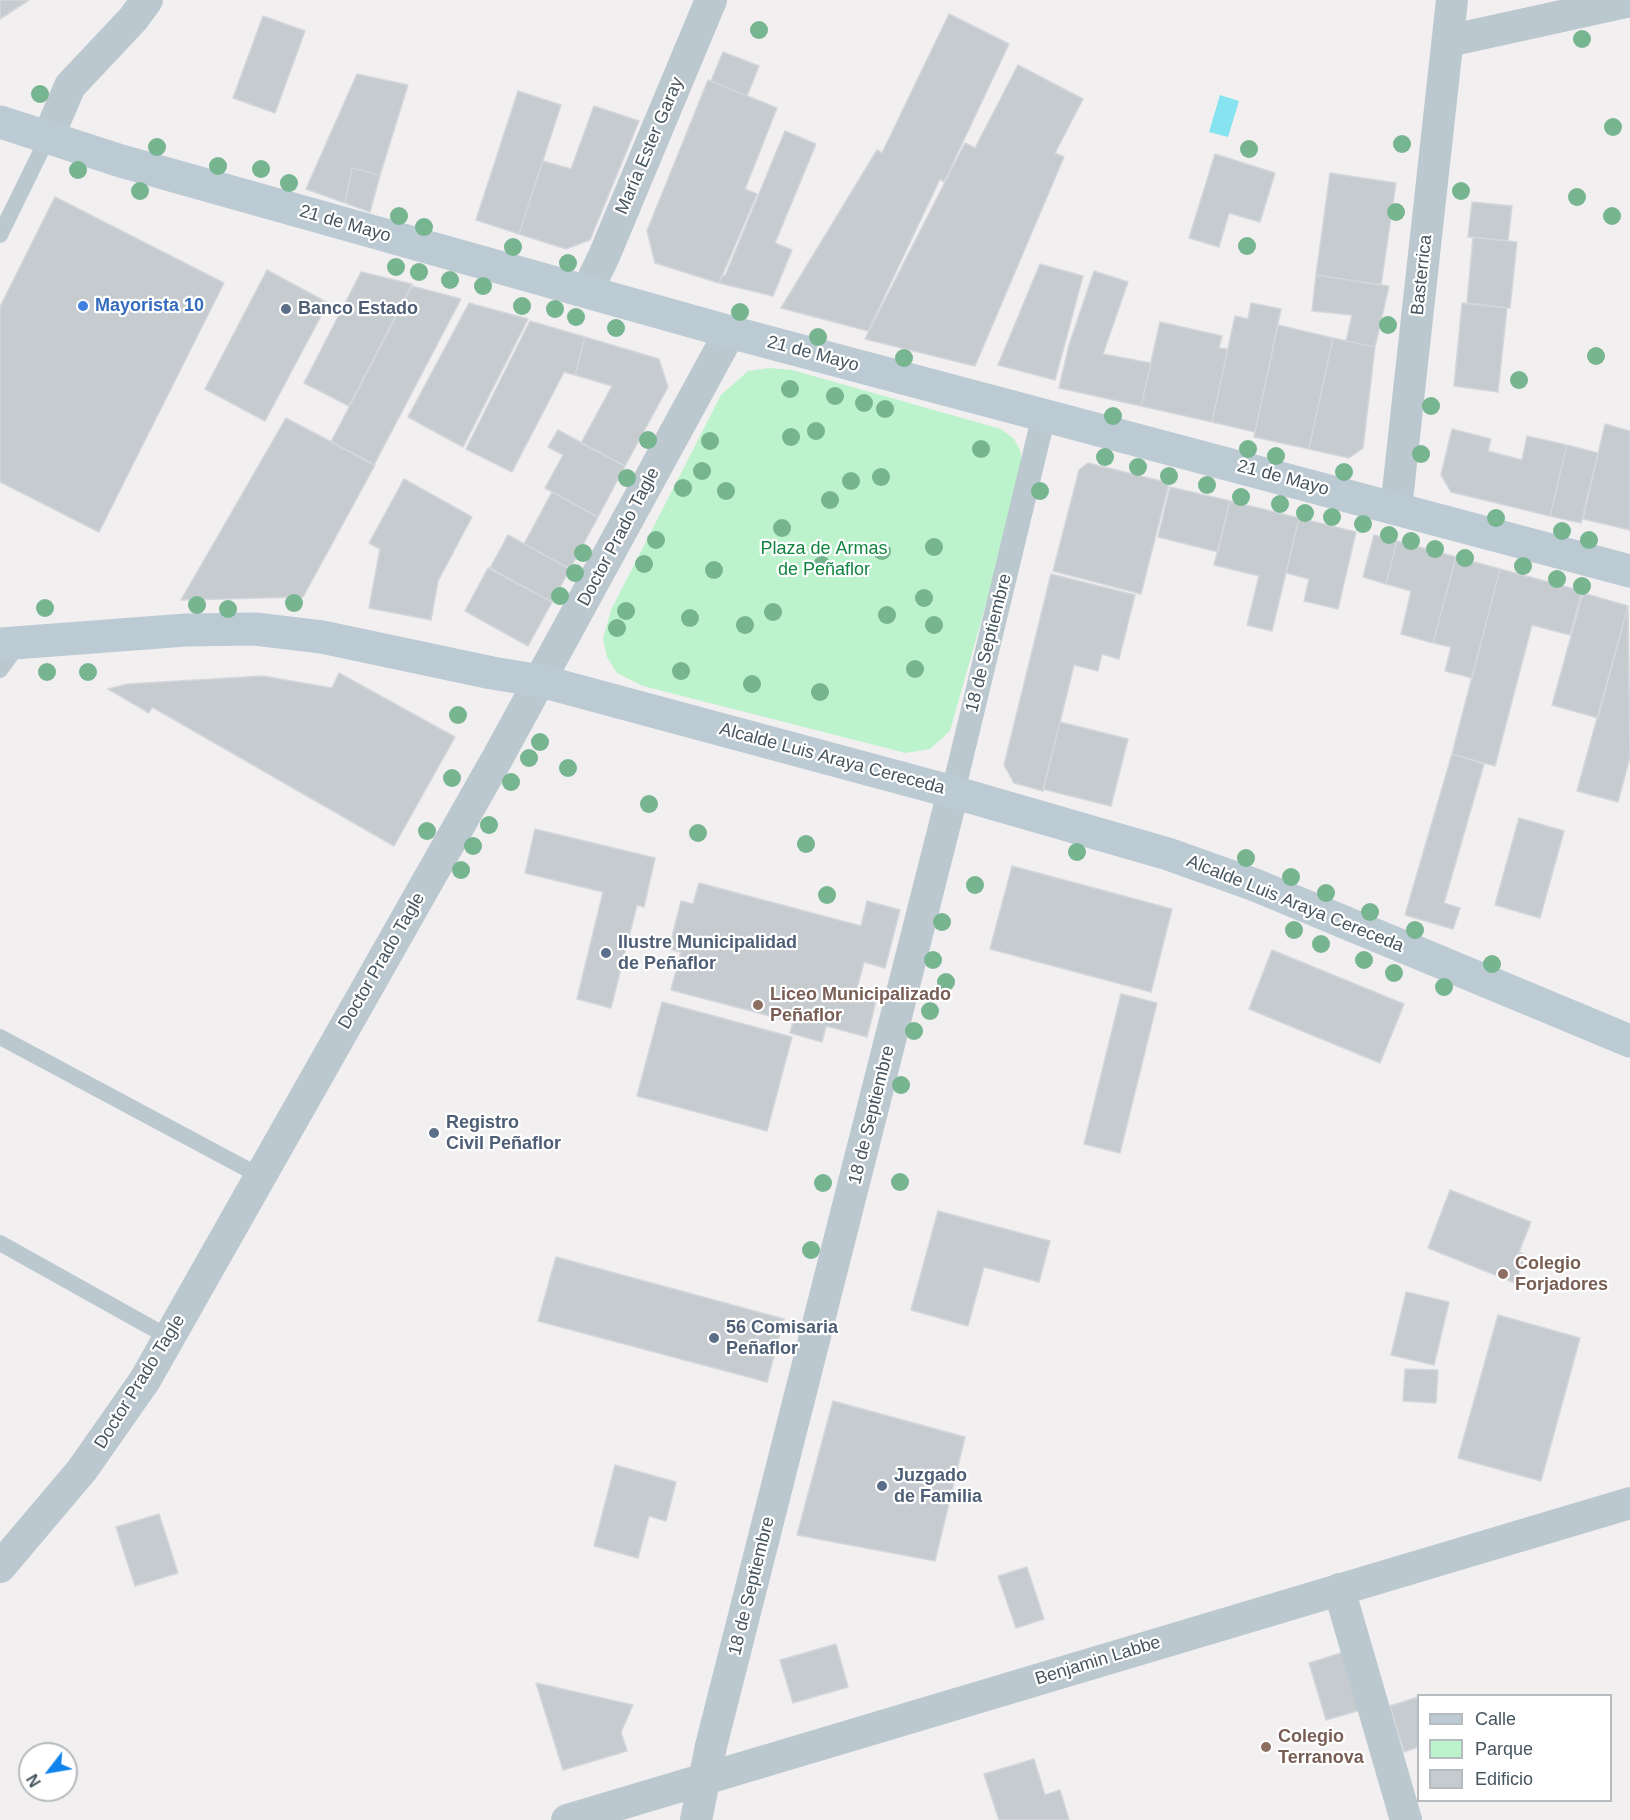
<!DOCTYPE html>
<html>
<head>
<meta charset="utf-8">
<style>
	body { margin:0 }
	#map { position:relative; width:1630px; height:1820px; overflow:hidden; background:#f2eff0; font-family:Arial,sans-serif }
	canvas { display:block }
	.legend { position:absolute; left:1417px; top:1694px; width:195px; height:108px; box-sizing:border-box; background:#fff; border:2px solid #b5bbbf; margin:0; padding:8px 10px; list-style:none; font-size:18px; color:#46555e }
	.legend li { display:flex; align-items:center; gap:12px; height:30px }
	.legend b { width:30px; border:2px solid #b5bbbf }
	.north { position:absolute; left:18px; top:1742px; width:60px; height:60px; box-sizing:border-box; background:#fff; border:2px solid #b5bbbf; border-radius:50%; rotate:239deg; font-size:16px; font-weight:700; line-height:24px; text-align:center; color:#46555e }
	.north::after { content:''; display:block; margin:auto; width:21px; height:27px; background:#0f83ec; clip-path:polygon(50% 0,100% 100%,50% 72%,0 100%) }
</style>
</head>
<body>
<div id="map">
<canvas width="1630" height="1820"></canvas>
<ul class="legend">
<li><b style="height:8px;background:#bccad4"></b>Calle</li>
<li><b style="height:16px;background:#bcf2cc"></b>Parque</li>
<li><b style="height:16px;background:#c6cbcf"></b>Edificio</li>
</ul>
<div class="north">N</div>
</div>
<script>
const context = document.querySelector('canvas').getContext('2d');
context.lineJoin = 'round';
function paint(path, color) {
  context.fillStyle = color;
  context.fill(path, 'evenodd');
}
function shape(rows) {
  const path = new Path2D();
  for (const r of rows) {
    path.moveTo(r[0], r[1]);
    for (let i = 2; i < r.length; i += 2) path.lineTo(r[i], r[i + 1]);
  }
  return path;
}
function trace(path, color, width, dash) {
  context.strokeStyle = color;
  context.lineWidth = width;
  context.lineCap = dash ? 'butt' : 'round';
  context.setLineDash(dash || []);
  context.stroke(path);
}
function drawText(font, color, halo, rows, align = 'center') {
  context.font = font + ' Arial,sans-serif';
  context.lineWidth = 4.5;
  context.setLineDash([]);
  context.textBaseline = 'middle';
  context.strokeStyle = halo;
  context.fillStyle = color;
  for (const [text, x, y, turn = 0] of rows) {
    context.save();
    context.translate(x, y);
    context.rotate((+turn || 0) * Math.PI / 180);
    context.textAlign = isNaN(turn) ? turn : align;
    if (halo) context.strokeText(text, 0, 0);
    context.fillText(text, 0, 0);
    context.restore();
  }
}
paint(shape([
	[769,368,792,370,1001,429,1014,439,1021,452,1021,480,950,731,930,749,906,753,643,686,617,673,607,657,603,639,611,610,721,395,748,371]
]), '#bcf2cc');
paint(shape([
	[1220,95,1239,101,1228,137,1209,132]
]), '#86e4f1');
const building = shape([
	[0,0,29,0,0,19,0,0],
	[949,14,1009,44,944,182,940,179,868,331,781,308,877,150,882,153,949,14],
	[263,16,305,31,275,113,233,98,263,16],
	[723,52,759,66,747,96,711,81,723,52],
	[1018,65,1083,99,1055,153,1064,157,975,366,865,339,965,143,975,148,1018,65],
	[357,74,408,85,380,175,352,168,345,203,306,189,357,74],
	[708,80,777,108,745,189,757,194,719,283,655,263,647,231,708,80],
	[518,91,561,105,519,234,476,220,518,91],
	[594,106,639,121,590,240,566,249,519,234,543,161,571,169,594,106],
	[785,131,816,144,775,243,792,250,773,296,719,283,722,275,725,276,785,131],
	[1215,154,1275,173,1260,222,1229,213,1219,247,1189,238,1215,154],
	[352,168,380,175,370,212,345,203,352,168],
	[1330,173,1396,183,1381,285,1316,275,1330,173],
	[55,197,224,283,99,532,0,482,0,307,55,197],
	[1472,202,1512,206,1508,241,1468,237,1472,202],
	[1473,237,1517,242,1510,308,1467,303,1473,237],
	[1040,264,1083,276,1055,380,998,365,1040,264],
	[267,270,328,303,265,421,205,389,267,270],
	[1094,271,1128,282,1103,354,1151,363,1141,406,1059,388,1069,345,1094,271],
	[361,272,412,284,349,406,304,383,361,272],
	[1316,275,1389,286,1375,347,1346,341,1352,315,1312,311,1316,275],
	[412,286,461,299,374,465,331,442,412,286],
	[469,303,528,319,463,447,408,417,469,303],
	[1251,303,1281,309,1255,432,1212,422,1235,316,1248,319,1251,303],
	[1462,303,1507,308,1498,392,1454,386,1462,303],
	[530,321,585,337,575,375,564,372,512,472,466,449,530,321],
	[1160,322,1222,336,1219,348,1228,349,1212,422,1141,406,1160,322],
	[1278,325,1333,338,1309,449,1254,437,1278,325],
	[585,337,659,359,668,387,625,466,581,443,612,386,575,375,585,337],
	[1333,338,1375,347,1363,448,1349,458,1309,449,1333,338],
	[286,418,375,465,303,597,181,600,286,418],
	[1605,424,1630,431,1630,530,1583,519,1605,424],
	[1452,429,1491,439,1488,451,1522,460,1527,436,1567,445,1550,516,1451,492,1441,475,1452,429],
	[558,430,625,466,598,517,545,488,563,455,548,447,558,430],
	[1567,445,1598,453,1581,523,1550,516,1567,445],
	[1088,463,1169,483,1141,594,1053,571,1079,470,1088,463],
	[404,479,472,517,438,581,431,620,369,608,380,549,369,543,404,479],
	[1170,487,1230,501,1218,552,1158,537,1170,487],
	[552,492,598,517,570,569,524,544,552,492],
	[1230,501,1299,518,1272,631,1247,625,1259,576,1214,565,1230,501],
	[1299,518,1356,532,1338,609,1304,601,1309,579,1286,573,1299,518],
	[508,535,570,569,552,602,490,568,508,535],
	[1374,535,1397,541,1386,584,1363,577,1374,535],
	[1397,541,1456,557,1433,643,1401,634,1411,591,1386,584,1397,541],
	[1456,557,1500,569,1472,678,1445,671,1451,647,1433,643,1456,557],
	[488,568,552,602,528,646,465,611,488,568],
	[1500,569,1582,591,1570,635,1532,625,1495,766,1452,754,1500,569],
	[1051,574,1135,595,1119,659,1102,654,1098,671,1074,665,1043,791,1014,783,1004,765,1051,574],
	[1583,593,1628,606,1598,718,1552,705,1583,593],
	[1628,606,1630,757,1618,802,1577,791,1628,606],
	[339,673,455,737,394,846,152,707,149,713,108,689,128,684,263,676,332,688,339,673],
	[1060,722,1128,739,1111,806,1043,789,1060,722],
	[1452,754,1484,764,1444,903,1460,908,1453,929,1405,915,1452,754],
	[1519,818,1564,831,1540,918,1495,905,1519,818],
	[535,829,655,858,644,907,637,905,611,1008,577,999,603,892,525,873,535,829],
	[1012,866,1172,909,1151,992,990,949,1012,866],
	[699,883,861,926,867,901,900,910,885,968,864,962,855,996,876,1001,867,1037,826,1026,822,1042,790,1033,793,1022,671,990,681,952,669,949,681,901,693,904,699,883],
	[1272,950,1404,1004,1380,1063,1249,1009,1272,950],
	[1121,994,1157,1003,1120,1153,1084,1144,1121,994],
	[662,1002,792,1037,767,1131,637,1096,662,1002],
	[1450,1190,1531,1222,1519,1252,1526,1255,1515,1283,1428,1248,1450,1190],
	[938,1211,1050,1241,1039,1282,984,1267,968,1326,911,1310,938,1211],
	[556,1257,784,1319,767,1382,538,1321,556,1257],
	[1406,1292,1449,1302,1434,1365,1391,1355,1406,1292],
	[1498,1315,1580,1338,1541,1481,1458,1458,1498,1315],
	[1405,1369,1438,1370,1436,1403,1403,1401,1405,1369],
	[833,1401,965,1437,935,1561,797,1535,833,1401],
	[615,1465,676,1482,666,1521,649,1516,638,1558,594,1546,615,1465],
	[159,1514,178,1573,135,1586,116,1527,159,1514],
	[1027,1567,1044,1619,1016,1628,998,1576,1027,1567],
	[836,1644,848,1687,793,1703,780,1660,836,1644],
	[1347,1651,1364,1709,1326,1720,1309,1663,1347,1651],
	[536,1683,633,1705,621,1732,627,1751,563,1770,536,1683],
	[1418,1697,1418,1747,1404,1752,1390,1706,1418,1697],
	[1034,1759,1045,1795,1060,1790,1069,1820,999,1820,984,1774,1034,1759]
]);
paint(building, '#c6cbcf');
trace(building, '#d3d6db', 1.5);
trace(shape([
	[0,235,48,137],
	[0,670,19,644],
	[0,1037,260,1176],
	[0,1243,170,1338]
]), '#bcc8cf', 16);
trace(shape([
	[953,792,1044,415]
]), '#bcc8cf', 24);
trace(shape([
	[1448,41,1630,1],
	[48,137,70,86,133,19,147,0],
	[587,291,604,256,711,0],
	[1396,509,1452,0],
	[0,1567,82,1470,145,1380,498,757,730,332],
	[1339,1589,1406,1820],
	[567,1820,1630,1503],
	[696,1820,711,1746,953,792]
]), '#bcc8cf', 32);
trace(shape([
	[0,122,121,161,730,332,1630,571],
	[0,644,186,630,255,629,322,637,492,673,541,681,953,792,1168,854,1255,885,1630,1041]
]), '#bccad4', 33);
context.fillStyle = '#77b490';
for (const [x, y] of [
	[759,30],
	[1582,39],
	[40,94],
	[1613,127],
	[1402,144],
	[157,147],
	[1249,149],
	[218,166],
	[261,169],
	[78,170],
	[289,183],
	[140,191],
	[1461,191],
	[1577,197],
	[1396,212],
	[399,216],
	[1612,216],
	[424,227],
	[1247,246],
	[513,247],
	[568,263],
	[396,267],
	[419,272],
	[450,280],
	[483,286],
	[522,306],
	[555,309],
	[740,312],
	[576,317],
	[1388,325],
	[616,328],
	[818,337],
	[1596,356],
	[904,358],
	[1519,380],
	[790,389],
	[835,396],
	[864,403],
	[1431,406],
	[885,409],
	[1113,416],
	[816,431],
	[791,437],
	[648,440],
	[710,441],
	[981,449],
	[1248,449],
	[1421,454],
	[1276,456],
	[1105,457],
	[1138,467],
	[702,471],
	[1344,472],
	[1169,476],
	[881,477],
	[627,478],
	[851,481],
	[1207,485],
	[683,488],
	[726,491],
	[1040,491],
	[1241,497],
	[830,500],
	[1280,504],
	[1305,513],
	[1332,517],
	[1496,518],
	[1363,524],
	[782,528],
	[1562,531],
	[1389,535],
	[656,540],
	[1589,540],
	[1411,541],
	[934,547],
	[1435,549],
	[882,551],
	[583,553],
	[1465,558],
	[644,564],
	[822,565],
	[1523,566],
	[714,570],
	[575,573],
	[1557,579],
	[1582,586],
	[560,596],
	[924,598],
	[294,603],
	[197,605],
	[45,608],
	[228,609],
	[626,611],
	[773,612],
	[887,615],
	[690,618],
	[745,625],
	[934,625],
	[617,628],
	[915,669],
	[681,671],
	[47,672],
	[88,672],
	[752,684],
	[820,692],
	[458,715],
	[540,742],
	[529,758],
	[568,768],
	[452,778],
	[511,782],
	[649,804],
	[489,825],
	[427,831],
	[698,833],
	[806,844],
	[473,846],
	[1077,852],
	[1246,858],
	[461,870],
	[1291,877],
	[975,885],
	[1326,893],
	[827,895],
	[1370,912],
	[942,922],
	[1294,930],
	[1415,930],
	[1321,944],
	[933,960],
	[1364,960],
	[1492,964],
	[1394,973],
	[946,982],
	[1444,987],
	[930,1011],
	[914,1031],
	[901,1085],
	[900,1182],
	[823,1183],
	[811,1250]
]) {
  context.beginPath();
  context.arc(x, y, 9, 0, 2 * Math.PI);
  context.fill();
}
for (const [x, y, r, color] of [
	[83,306,6,"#3f7fe0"],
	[286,309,6,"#5c6f8a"],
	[606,953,6,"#5c6f8a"],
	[758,1005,6,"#8d6e63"],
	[434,1133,6,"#5c6f8a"],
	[1503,1274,6,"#8d6e63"],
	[714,1338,6,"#5c6f8a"],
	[882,1486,6,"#5c6f8a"],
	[1266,1747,6,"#8d6e63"]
]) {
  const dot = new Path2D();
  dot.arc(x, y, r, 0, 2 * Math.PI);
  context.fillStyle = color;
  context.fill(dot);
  trace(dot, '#fff', 2);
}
drawText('18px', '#46555e', '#fff', [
	["María Ester Garay",650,146,-67],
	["21 de Mayo",345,224,16],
	["Basterrica",1422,275,-84],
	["21 de Mayo",813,354,15],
	["21 de Mayo",1283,478,15],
	["Doctor Prado Tagle",619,537,-62],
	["18 de Septiembre",989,643,-76],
	["Alcalde Luis Araya Cereceda",832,759,15],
	["Alcalde Luis Araya Cereceda",1295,904,22],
	["Doctor Prado Tagle",382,961,-60],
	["18 de Septiembre",872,1115,-76],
	["Doctor Prado Tagle",140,1382,-58],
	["18 de Septiembre",752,1586,-76],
	["Benjamin Labbe",1098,1661,-17]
]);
drawText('bold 18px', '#366cbe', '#fff', [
	["Mayorista 10",95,306]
], 'left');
drawText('bold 18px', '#4e5e75', '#fff', [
	["Banco Estado",298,309],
	["Ilustre Municipalidad",618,943],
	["de Peñaflor",618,964],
	["Registro",446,1123],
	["Civil Peñaflor",446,1144],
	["56 Comisaria",726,1328],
	["Peñaflor",726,1349],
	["Juzgado",894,1476],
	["de Familia",894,1497]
], 'left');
drawText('18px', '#128441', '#fff', [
	["Plaza de Armas",824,549],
	["de Peñaflor",824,570]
]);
drawText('bold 18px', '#785e54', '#fff', [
	["Liceo Municipalizado",770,995],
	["Peñaflor",770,1016],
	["Colegio",1515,1264],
	["Forjadores",1515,1285],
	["Colegio",1278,1737],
	["Terranova",1278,1758]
], 'left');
</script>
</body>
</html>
